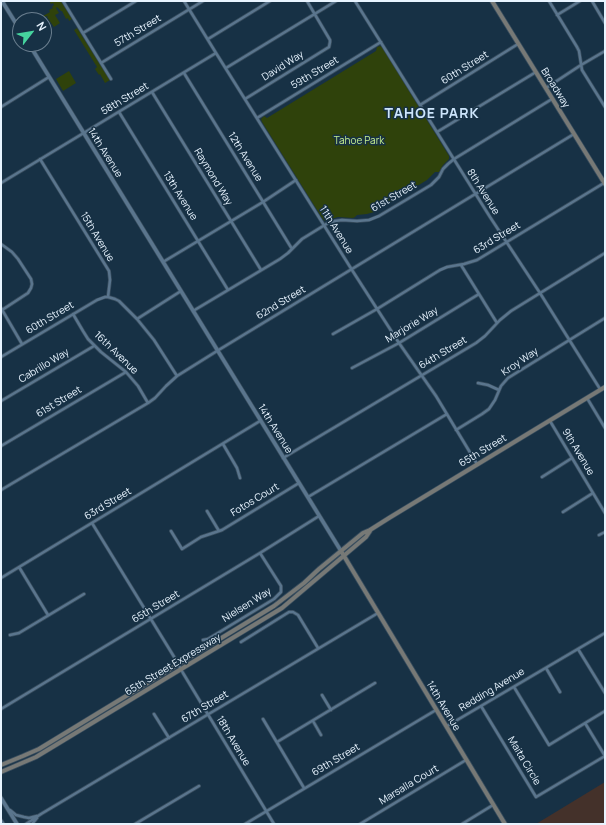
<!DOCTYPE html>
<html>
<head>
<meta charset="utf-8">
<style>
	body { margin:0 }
	#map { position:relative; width:606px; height:825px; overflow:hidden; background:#173145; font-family:Manrope,sans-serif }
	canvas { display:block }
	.frame { position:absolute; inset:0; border:2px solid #e8f4ff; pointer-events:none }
	.north { position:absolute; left:12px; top:12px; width:40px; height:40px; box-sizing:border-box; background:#173145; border:1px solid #6b7f8f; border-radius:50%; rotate:59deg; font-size:11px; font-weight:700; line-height:16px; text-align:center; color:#e8f4ff }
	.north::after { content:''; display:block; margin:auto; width:14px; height:18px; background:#46d49e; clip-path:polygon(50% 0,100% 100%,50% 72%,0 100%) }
</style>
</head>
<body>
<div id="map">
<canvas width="606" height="825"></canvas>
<div class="frame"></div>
<div class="north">N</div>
</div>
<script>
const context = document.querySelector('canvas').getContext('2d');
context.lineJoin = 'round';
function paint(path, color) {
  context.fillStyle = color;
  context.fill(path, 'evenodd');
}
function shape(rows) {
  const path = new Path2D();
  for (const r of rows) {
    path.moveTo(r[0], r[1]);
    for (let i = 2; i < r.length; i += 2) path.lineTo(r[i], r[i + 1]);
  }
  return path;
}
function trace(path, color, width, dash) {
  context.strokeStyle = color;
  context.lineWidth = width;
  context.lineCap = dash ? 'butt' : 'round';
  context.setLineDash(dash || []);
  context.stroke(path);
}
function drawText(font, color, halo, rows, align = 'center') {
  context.font = font + ' Manrope,sans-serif';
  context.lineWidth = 3;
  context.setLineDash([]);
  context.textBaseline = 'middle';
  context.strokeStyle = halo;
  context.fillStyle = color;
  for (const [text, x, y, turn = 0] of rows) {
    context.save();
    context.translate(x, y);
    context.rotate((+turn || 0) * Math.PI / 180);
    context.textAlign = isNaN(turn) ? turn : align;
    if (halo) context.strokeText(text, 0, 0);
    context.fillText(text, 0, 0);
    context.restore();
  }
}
paint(shape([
	[605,782,605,824,536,824]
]), '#44312a');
paint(shape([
	[49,1,61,1,72,19,69,21,68,18,66,19,62,11,61,11,57,7,56,8,59,13,55,15,60,23,54,27,47,17,48,17,47,16,44,17,43,16,50,12,49,10,53,8,52,7,54,5,53,3,51,4],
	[77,28,110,80,105,83,100,74,99,75,95,69,97,67,74,30],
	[380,46,382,47,449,156,449,159,443,165,439,172,435,172,427,180,374,212,367,214,357,215,355,217,353,218,338,217,325,221,322,218,262,122,261,119,264,116,267,118,376,51,377,47],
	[69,71,76,83,63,91,56,79]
]), '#2f420b');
const minor = shape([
	[63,1,111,79],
	[184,1,216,53,352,270,399,343,436,396,477,464],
	[355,1,490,217,540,293,600,389],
	[549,1,577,47,579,51,582,70,605,107],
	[592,1,605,23],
	[557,15,580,1],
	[83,33,136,1],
	[208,39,270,1],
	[101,63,203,1],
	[226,68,336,1],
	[184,73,292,249],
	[546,88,581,65,605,51],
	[152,92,261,270],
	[245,99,329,47,330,42,330,40,307,1],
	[420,105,518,44],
	[1,107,49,77],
	[119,112,228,290],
	[257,118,381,42],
	[437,132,536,72],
	[40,159,109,271,110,280,108,297],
	[1,183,216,53],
	[1,244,12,252,18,259,31,279,32,284,31,288,28,293,2,310],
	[163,262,263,202,296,180],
	[461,265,497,323],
	[1,308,22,344],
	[193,311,280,259,288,253,302,239,328,223,335,221,342,220,357,221,369,220,379,216,431,185,439,177,443,169,448,164,454,159,552,99],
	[73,314,83,331,88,339,101,352,126,372,138,386,148,403],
	[137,319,181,291],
	[333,334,377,309,440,270,447,267,464,264,477,260,604,183],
	[1,357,97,300,105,297,108,297,115,299,119,301,137,319,154,340,177,376],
	[352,368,399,343,479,294],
	[478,383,488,385,499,390],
	[587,398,605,428],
	[1,401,94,346],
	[550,421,605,513],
	[456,430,482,414,489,409,495,400,501,386,508,378,605,318],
	[223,444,237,468,240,478],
	[1,446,126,372],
	[283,458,476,343,485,336,500,320,511,311,605,253],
	[542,477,572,458],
	[1,490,148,403,155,398,166,386,177,376,217,351,574,134],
	[308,497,447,414],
	[207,511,219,531],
	[563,512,593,493],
	[92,523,176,660,183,673,274,824],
	[171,531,182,549,201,537,222,530,299,483],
	[599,535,605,532],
	[19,567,48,615],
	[1,578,260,421],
	[10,635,19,633,84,594],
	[203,640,208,639,274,599,281,592,281,586,260,553],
	[241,642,289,612,293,612,298,615,318,648],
	[578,649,605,693],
	[546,668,560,692],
	[514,687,549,745,605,711],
	[322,695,331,710],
	[481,706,536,797,605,756],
	[1,709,260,553,319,516],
	[154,714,169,738],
	[263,719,304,788],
	[313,721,321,735],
	[585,723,605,756],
	[447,726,605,633],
	[277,742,375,683],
	[10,810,16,815,24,817,29,818,37,816],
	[26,824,41,814,378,613],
	[32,824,37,818],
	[135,824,199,786],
	[245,824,436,710],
	[360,824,466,760],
	[462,824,493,805]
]);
const tertiary = shape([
	[2,1,20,30],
	[29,44,341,551],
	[1,798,17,824],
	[1,821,3,824]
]);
const secondary = shape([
	[492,1,605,184],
	[341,551,505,824],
	[1,765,23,756,39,749,274,606,304,583,319,569,363,533,370,530,389,518,605,387],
	[1,772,36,757,282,608,366,537,370,531]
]);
trace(minor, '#384d5e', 4);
trace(tertiary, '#384d5e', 5);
trace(secondary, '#384d5e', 5.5);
trace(minor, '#5a758d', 2.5);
trace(tertiary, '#5a758d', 3.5);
trace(secondary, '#777976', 4);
drawText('10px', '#e8f4ff', '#173145', [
	["57th Street",138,31,-31],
	["David Way",283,66,-32],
	["60th Street",465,68,-32],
	["59th Street",315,73,-31],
	["Broadway",555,88,58],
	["58th Street",125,99,-31],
	["14th Avenue",105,153,58],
	["12th Avenue",245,157,58],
	["Raymond Way",213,177,59],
	["8th Avenue",483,192,58],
	["13th Avenue",180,196,58],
	["61st Street",394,197,-30],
	["11th Avenue",336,230,58],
	["15th Avenue",97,237,59],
	["63rd Street",497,238,-31],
	["62nd Street",281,303,-31],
	["60th Street",50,318,-31],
	["Marjorie Way",412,325,-31],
	["16th Avenue",116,353,44],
	["64th Street",443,353,-31],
	["Kroy Way",520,362,-34],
	["Cabrillo Way",44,366,-31],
	["61st Street",59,402,-31],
	["14th Avenue",275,429,58],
	["65th Street",483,451,-31],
	["9th Avenue",578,452,59],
	["Fotos Court",255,500,-31],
	["63rd Street",108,504,-31],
	["Nielsen Way",247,605,-32],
	["65th Street",156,607,-31],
	["65th Street Expressway",173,665,-31],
	["Redding Avenue",492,690,-31],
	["14th Avenue",443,706,59],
	["67th Street",205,707,-31],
	["18th Avenue",233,741,59],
	["69th Street",336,760,-31],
	["Maita Circle",524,761,59],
	["Marsalla Court",409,785,-31]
]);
drawText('10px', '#c8f18e', '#173145', [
	["Tahoe Park",359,141]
]);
context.letterSpacing = '1px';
drawText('bold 14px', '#cde5fb', '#173145', [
	["TAHOE PARK",432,114]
]);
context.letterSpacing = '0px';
</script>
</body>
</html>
